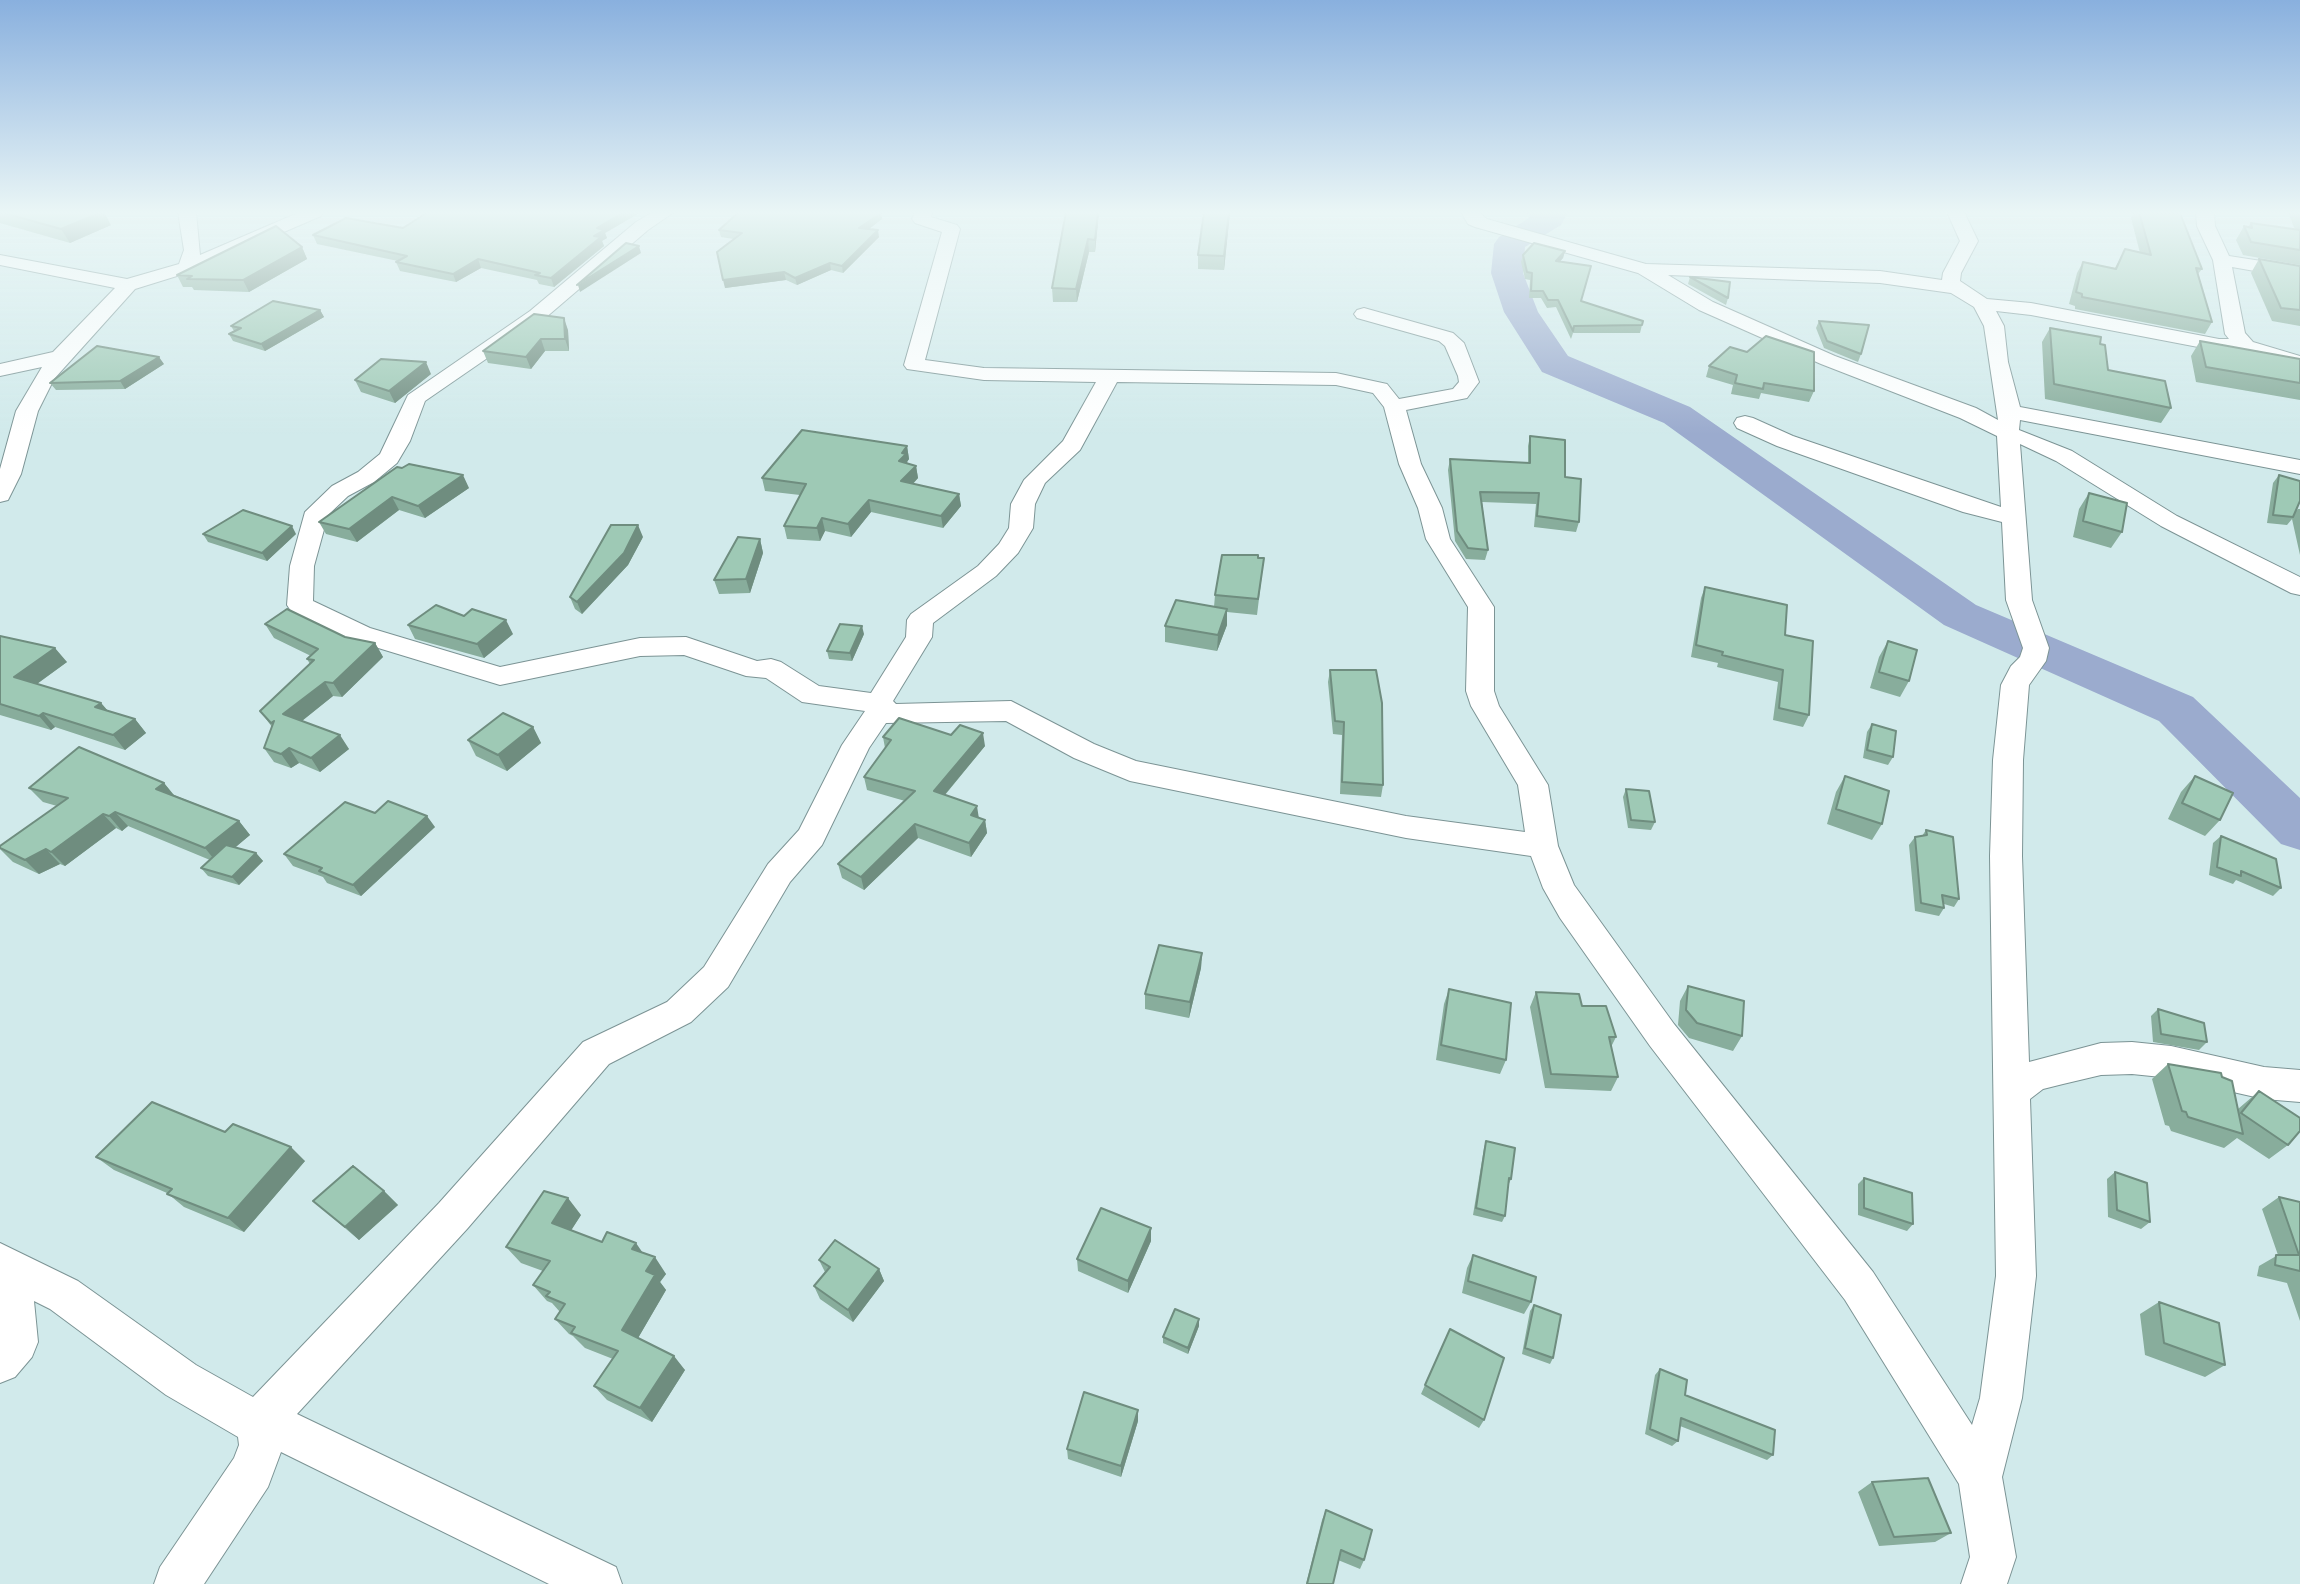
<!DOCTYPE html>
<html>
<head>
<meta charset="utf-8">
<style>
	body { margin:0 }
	canvas { display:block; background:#d1eaeb }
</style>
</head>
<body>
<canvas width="2300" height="1584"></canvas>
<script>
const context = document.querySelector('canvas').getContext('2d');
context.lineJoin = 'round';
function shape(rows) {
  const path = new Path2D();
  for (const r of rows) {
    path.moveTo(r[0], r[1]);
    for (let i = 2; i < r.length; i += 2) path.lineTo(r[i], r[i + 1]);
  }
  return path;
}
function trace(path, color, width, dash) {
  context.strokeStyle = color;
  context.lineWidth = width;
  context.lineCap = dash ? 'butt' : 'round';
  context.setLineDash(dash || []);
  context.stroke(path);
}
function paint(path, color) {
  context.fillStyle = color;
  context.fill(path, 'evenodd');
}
trace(shape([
	[1530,212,1543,224]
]), '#9babce', 6);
paint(shape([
	[1538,212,1568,212,1561,225,1525,247,1523,273,1538,312,1568,356,1690,407,1976,605,2193,697,2300,798,2300,850,2281,844,2159,721,1944,625,1664,423,1542,372,1504,312,1491,273,1494,244,1499,237,1538,212]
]), '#9babce');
const minor = shape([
	[178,212,196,212,200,255,300,212,323,212,321,216,193,271,135,289,54,379,38,411,21,474,8,500,0,502,0,469,16,411,42,367,0,376,0,364,53,352,115,288,0,265,0,255,127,279,179,264,184,250,178,212],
	[653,212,674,212,648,230,544,319,425,401,410,441,397,463,374,482,348,496,328,515,314,566,313,601,370,628,500,667,640,638,686,637,757,661,771,659,781,662,819,686,871,693,906,637,907,620,911,614,978,566,999,544,1009,528,1011,504,1024,480,1063,441,1096,382,984,380,907,369,904,365,942,232,915,223,912,219,915,212,932,212,931,217,957,225,960,229,925,360,984,368,1336,373,1387,384,1399,399,1453,389,1459,382,1458,376,1445,346,1439,341,1357,318,1354,314,1357,310,1364,308,1453,333,1464,343,1479,382,1467,398,1406,410,1421,464,1442,508,1450,539,1494,607,1494,691,1499,706,1548,785,1558,846,1574,885,1674,1024,1873,1272,1972,1425,1980,1398,1996,1276,1990,856,1993,760,2001,685,2011,666,2020,657,2023,648,2006,600,2002,522,1963,512,1777,446,1737,428,1734,423,1737,418,1745,416,1753,418,1793,436,2001,507,1997,436,1960,418,1821,364,1699,310,1638,273,1475,227,1468,224,1461,212,1478,212,1487,219,1646,264,1880,271,1942,280,1943,273,1960,241,1947,212,1964,212,1978,241,1961,273,1960,281,1987,299,2031,303,2219,339,2229,339,2225,334,2213,260,2197,226,2196,212,2214,212,2215,226,2229,256,2300,267,2300,279,2232,267,2245,333,2253,342,2300,356,2300,368,2245,352,2219,351,2031,315,1996,311,2004,326,2008,362,2020,407,2300,460,2300,474,2020,420,2019,430,2072,451,2177,516,2300,577,2300,595,2291,593,2161,526,2056,461,2020,444,2032,600,2049,648,2046,661,2029,685,2023,760,2022,856,2029,1062,2101,1043,2132,1042,2171,1046,2264,1067,2300,1070,2300,1102,2264,1099,2171,1078,2132,1074,2101,1075,2063,1084,2043,1089,2030,1099,2036,1276,2022,1398,2002,1477,2016,1557,2007,1584,1961,1584,1970,1557,1959,1484,1845,1300,1650,1046,1560,918,1543,888,1531,856,1406,838,1130,781,1074,758,1006,721,886,723,869,748,822,845,790,882,728,987,691,1022,609,1064,467,1229,297,1414,616,1567,622,1584,549,1584,281,1452,268,1487,204,1584,154,1584,160,1567,234,1458,239,1445,238,1437,166,1395,50,1309,34,1301,38,1342,32,1357,15,1377,0,1383,0,1243,78,1281,196,1365,253,1397,439,1203,583,1042,667,1002,704,967,768,864,799,830,842,745,865,711,802,702,766,678,746,676,684,655,640,656,500,685,352,640,291,611,287,605,290,566,305,512,332,486,358,472,380,454,408,395,530,311,636,222,653,212],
	[1668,275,1880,283,1951,293,1974,307,1984,326,1998,420,1976,408,1835,356,1713,302,1668,275],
	[1117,382,1336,385,1373,393,1384,407,1399,464,1418,508,1426,539,1468,607,1466,691,1471,706,1518,785,1525,832,1406,816,1136,761,1094,744,1011,701,896,704,893,701,932,637,933,623,996,576,1018,553,1033,528,1035,504,1045,483,1080,450,1117,382]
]);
trace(minor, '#7c9495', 2);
paint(minor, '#fff');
paint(shape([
	[0,212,111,225,70,243,0,223],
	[428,212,641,212,605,233,607,238,602,241,604,246,554,287,539,284,537,280,481,268,456,282,400,271,396,262,398,261,317,244,313,235,403,228],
	[1066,212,1099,212,1095,252,1089,252,1077,302,1053,302,1052,288],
	[1230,212,1224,270,1198,269,1198,255],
	[2134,212,2177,212,2202,269,2198,274,2212,322,2205,334,2075,309,2075,306,2069,304,2077,273,2083,262,2115,268,2125,249,2140,253,2131,218],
	[2290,212,2300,212,2300,265,2243,255,2236,240,2244,226,2248,227,2251,223,2295,230,2289,215],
	[881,213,882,219,869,229,879,237,843,273,831,270,797,285,786,280,725,288,734,239,721,237,719,230],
	[302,247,307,259,249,292,194,290,192,287,183,287,177,275],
	[1565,251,1563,258,1560,261,1581,301,1642,325,1640,333,1573,333,1571,339,1556,307,1547,308,1541,298,1529,298,1530,280,1525,279,1521,262,1523,255],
	[2259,259,2300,266,2300,326,2272,321,2251,273],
	[1690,277,1728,298,1726,305,1688,284],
	[320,310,324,317,265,351,233,341,229,334,234,331,231,326],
	[1819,321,1861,354,1858,362,1824,348,1816,328],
	[2050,328,2100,344,2108,370,2171,408,2161,423,2045,399,2042,342],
	[568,330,569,351,545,351,531,369,488,363,483,351],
	[2200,341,2300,359,2300,400,2196,382,2191,356],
	[164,364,125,389,56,390,50,383],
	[1709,366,1814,391,1809,402,1761,393,1759,399,1731,394,1733,385,1706,377],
	[431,374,395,403,361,392,355,380],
	[1530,436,1565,477,1579,522,1576,532,1534,527,1536,504,1482,502,1488,550,1485,560,1466,559,1455,541,1448,470,1450,459,1528,463,1528,446],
	[907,446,909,459,907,462,908,464,916,466,918,478,913,484,959,494,961,506,943,528,871,512,851,537,825,531,820,541,787,539,784,526,800,495,765,491,762,478],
	[397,467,469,488,425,518,399,510,357,542,326,534,319,522],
	[2279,475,2295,512,2298,509,2300,509,2300,555,2292,519,2287,525,2267,523,2273,483],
	[2089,493,2122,532,2111,548,2073,537,2079,509],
	[203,534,296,534,267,561,208,542],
	[643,537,628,565,582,614,575,609,570,597],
	[760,539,763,553,750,593,719,594,714,580],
	[1258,558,1262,574,1257,615,1227,612,1227,625,1217,651,1165,642,1165,626,1214,607,1215,595],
	[1705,587,1785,635,1809,715,1803,727,1773,720,1778,682,1717,667,1718,663,1691,657,1701,598],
	[265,624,375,643,383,657,342,697,333,696,302,721,349,749,320,772,299,763,291,768,274,762,264,748,272,727,260,711,310,664,307,659,311,656,274,638],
	[408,625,513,634,484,658,415,639],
	[864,634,852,661,829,659,827,651],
	[0,636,67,662,37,684,101,703,108,711,135,719,146,733,125,750,55,727,51,730,0,715],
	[1888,641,1909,681,1900,697,1870,688,1879,657],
	[1330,670,1383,785,1381,797,1340,794,1342,735,1333,734,1328,682],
	[1872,724,1893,757,1888,765,1863,758,1867,732],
	[533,727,541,743,507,771,476,756,468,740],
	[883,737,985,746,945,795,979,818,985,820,987,833,971,857,918,838,864,890,842,878,838,864,905,801,867,790,864,777,885,748],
	[1845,776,1882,824,1872,840,1827,824,1836,792],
	[2195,776,2220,820,2205,836,2168,819,2181,792],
	[164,783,174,795,239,821,250,835,235,847,256,853,263,861,239,885,208,876,201,868,210,860,128,826,122,831,116,828,65,866,60,864,39,874,13,862,0,849,0,846,57,806,43,802,29,788],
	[1626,789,1655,822,1651,830,1628,828,1623,797],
	[375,813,435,827,361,896,327,883,323,877,293,866,284,854],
	[1926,830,1959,899,1954,907,1944,904,1944,908,1939,916,1915,911,1909,845,1915,837,1922,836],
	[2221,836,2281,888,2273,896,2236,880,2233,884,2209,875,2213,843],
	[1202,953,1201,968,1189,1018,1145,1009,1145,994],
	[1688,986,1742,1036,1733,1051,1689,1038,1678,1025,1680,1001],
	[1449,989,1506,1060,1500,1074,1436,1060,1444,1004],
	[1536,992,1582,1006,1616,1037,1611,1047,1618,1077,1611,1091,1545,1088,1530,1007],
	[2158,1009,2207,1042,2199,1050,2153,1042,2151,1016],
	[2168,1064,2222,1077,2238,1109,2259,1091,2288,1145,2269,1159,2237,1138,2224,1148,2171,1131,2169,1126,2165,1125,2152,1079],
	[225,1132,305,1161,244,1232,184,1207,167,1193,114,1170,96,1157],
	[1486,1141,1511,1179,1508,1186,1505,1216,1502,1222,1473,1215,1484,1148],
	[2115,1172,2150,1222,2141,1229,2108,1217,2107,1179],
	[1864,1178,1913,1224,1907,1231,1858,1215,1858,1184],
	[384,1191,398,1205,359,1240,313,1201],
	[2279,1197,2300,1202,2300,1321,2287,1283,2257,1276,2259,1266,2278,1255,2262,1209],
	[581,1215,571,1230,602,1242,644,1254,666,1274,660,1282,666,1290,638,1338,685,1370,652,1422,607,1400,594,1386,613,1359,585,1348,573,1336,569,1334,555,1319,560,1312,552,1303,547,1301,533,1285,543,1271,521,1263,506,1247],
	[1151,1241,1128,1293,1078,1271,1077,1259],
	[1473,1255,1531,1302,1524,1314,1462,1293,1467,1268],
	[819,1260,879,1269,884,1281,853,1322,820,1299,814,1286,825,1272],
	[2159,1302,2225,1365,2205,1377,2145,1355,2140,1314],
	[1534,1305,1553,1358,1550,1364,1522,1354,1530,1311],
	[1199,1319,1199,1326,1188,1354,1163,1343,1163,1337],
	[1450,1329,1484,1420,1479,1428,1421,1394],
	[1660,1369,1685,1395,1773,1455,1767,1460,1680,1426,1678,1441,1672,1446,1645,1434,1655,1375],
	[1138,1421,1121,1477,1068,1459,1067,1449],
	[1872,1482,1951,1533,1935,1542,1879,1546,1858,1492],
	[1326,1510,1364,1560,1360,1569,1338,1560,1333,1584,1306,1584,1322,1520]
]), '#88ad9c');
paint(shape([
	[102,212,104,212,111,225,70,243,61,229],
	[624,212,641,212,605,233,607,238,602,241,604,246,554,287,551,278,594,236,597,228],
	[1098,212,1099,212,1095,252,1095,240],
	[1229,212,1230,212,1224,270,1224,256],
	[881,213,882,219,861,235,859,228],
	[878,230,879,237,843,273,842,266],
	[1088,239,1089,252,1077,302,1076,289],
	[639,246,641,253,580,292,578,285],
	[302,247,307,259,249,292,243,280],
	[1565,251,1563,258,1554,268,1556,261],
	[478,259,481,268,456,282,453,274],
	[830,263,831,270,797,285,795,278],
	[784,272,786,280,725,288,723,280],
	[320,310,324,317,265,351,261,344],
	[564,318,568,330,569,351,565,339],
	[541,339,545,351,531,369,526,357],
	[159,357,164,364,125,389,120,381],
	[426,362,431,374,395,403,389,391],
	[907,446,909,459,907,462,908,467,899,461,902,453],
	[916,466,918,478,903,494,901,481],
	[463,475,469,488,425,518,418,506],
	[959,494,961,506,943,528,941,516],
	[392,497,399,510,357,542,349,529],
	[869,500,871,512,851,537,848,524],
	[822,518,825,531,820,541,817,528],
	[638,525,643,537,628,565,582,614,577,602],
	[292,526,296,534,267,561,262,553],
	[760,539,763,553,750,593,746,579],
	[1227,609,1227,625,1217,651,1218,635],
	[506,620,513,634,484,658,477,644],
	[862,626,864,634,852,661,850,653],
	[375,643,383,657,342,697,333,683],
	[55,648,67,662,27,691,14,677],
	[325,682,333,696,293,728,283,714],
	[101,703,113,717,95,707],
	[43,713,55,727,51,730,39,716],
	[135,719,146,733,125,750,113,735],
	[533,727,541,743,507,771,498,755],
	[983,733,985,746,937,804,934,791],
	[340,735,349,749,320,772,311,758],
	[289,748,299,763,291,768,281,754],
	[164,783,176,798,156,789],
	[977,806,979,819,971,815],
	[115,812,128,826,122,831,109,816],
	[103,814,116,828,65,866,51,852],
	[427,816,435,827,361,896,353,885],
	[985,820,987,833,971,857,969,843],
	[239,821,250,835,217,863,205,848],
	[915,824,918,838,864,890,861,877],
	[46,849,60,864,39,874,25,860],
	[256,853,263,861,239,885,232,877],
	[1202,953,1201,968,1189,1018,1190,1002],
	[291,1147,305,1161,244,1232,228,1218],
	[384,1191,398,1205,359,1240,345,1227],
	[568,1198,581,1215,565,1240,552,1223],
	[1151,1228,1151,1241,1128,1293,1128,1281],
	[636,1243,647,1259,632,1249],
	[655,1257,666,1274,660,1282,666,1290,634,1345,622,1330,646,1271],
	[879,1269,884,1281,853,1322,848,1310],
	[1199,1319,1199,1326,1188,1354,1188,1348],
	[674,1356,685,1370,652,1422,640,1408],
	[1138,1410,1138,1421,1121,1477,1121,1466]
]), '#6f8d7f');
const building = shape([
	[0,212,102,212,61,229,0,212],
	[428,212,624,212,597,228,604,230,594,236,601,237,551,278,535,275,540,273,478,259,453,274,396,262,407,256,313,235,346,218,403,228,428,212],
	[739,212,879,212,881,213,859,228,878,230,842,266,830,263,795,278,784,272,723,280,717,252,742,233,719,230,739,212],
	[1066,212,1098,212,1095,240,1088,239,1076,289,1052,288,1066,212],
	[1204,212,1229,212,1224,256,1198,255,1204,212],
	[2139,212,2180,213,2202,269,2196,268,2212,322,2082,297,2082,294,2076,292,2083,262,2116,269,2125,249,2151,255,2139,212],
	[2251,223,2300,230,2300,250,2251,242,2244,226,2252,228,2251,223],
	[276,226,302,247,243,280,187,279,192,276,177,275,276,226],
	[626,243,639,246,577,285,626,243],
	[1534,243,1565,251,1556,261,1591,266,1581,301,1643,321,1642,325,1574,326,1573,331,1558,300,1548,300,1543,291,1531,291,1532,273,1527,272,1523,255,1534,243],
	[2259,259,2300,266,2300,310,2281,308,2259,259],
	[1690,277,1730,282,1728,298,1690,277],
	[273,301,320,310,261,344,229,334,241,328,231,326,273,301],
	[534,314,564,318,565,339,541,339,526,357,483,351,534,314],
	[1819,321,1869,325,1861,354,1827,341,1819,321],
	[2050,328,2101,337,2100,344,2105,345,2108,370,2165,381,2171,408,2054,384,2050,328],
	[1766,336,1814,352,1814,391,1764,383,1763,389,1735,383,1737,375,1709,366,1730,347,1747,352,1766,336],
	[2200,341,2300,359,2300,383,2206,367,2200,341],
	[97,346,159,357,120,381,50,383,97,346],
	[381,359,426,362,389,391,355,380,381,359],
	[802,430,907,446,902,453,906,454,899,461,916,466,901,481,959,494,941,516,869,500,848,524,822,518,817,528,784,526,806,484,762,478,802,430],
	[1530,436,1565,440,1565,477,1581,479,1579,522,1537,516,1539,493,1480,492,1488,550,1468,548,1457,531,1450,459,1530,463,1530,436],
	[409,464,463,475,418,506,392,497,349,529,319,522,397,467,402,468,409,464],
	[2279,475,2300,481,2300,501,2293,517,2273,515,2279,475],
	[2089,493,2127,503,2122,532,2083,521,2089,493],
	[243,510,292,526,262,553,203,534,243,510],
	[611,525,638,525,624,553,577,602,570,597,611,525],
	[738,537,760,539,746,579,714,580,738,537],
	[1222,555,1258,555,1258,558,1264,558,1258,599,1215,595,1222,555],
	[1705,587,1787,605,1785,635,1813,641,1809,715,1779,708,1783,670,1722,655,1723,652,1696,645,1705,587],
	[1176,600,1227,609,1218,635,1165,626,1176,600],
	[436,605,464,616,472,609,506,620,477,644,408,625,436,605],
	[287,609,345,637,375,643,333,683,325,682,283,714,340,735,311,758,289,748,281,754,264,748,274,721,271,723,260,711,314,660,307,659,318,649,265,624,287,609],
	[840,624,862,626,850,653,827,651,840,624],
	[0,636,55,648,14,677,101,703,95,707,135,719,113,735,43,713,39,716,0,704,0,636],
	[1888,641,1917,650,1909,681,1879,672,1888,641],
	[1330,670,1376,670,1382,703,1383,785,1342,782,1344,722,1335,721,1330,670],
	[503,713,533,727,498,755,468,740,503,713],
	[899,718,951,735,960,725,983,733,934,791,977,806,971,815,985,820,969,843,915,824,861,877,838,864,915,791,864,777,891,740,883,737,899,718],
	[1872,724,1896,731,1893,757,1867,750,1872,724],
	[79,747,164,783,156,789,239,821,205,848,115,812,109,816,103,814,51,852,46,849,25,860,0,848,0,846,68,798,29,788,79,747],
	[1845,776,1889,791,1882,824,1836,809,1845,776],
	[2195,776,2233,793,2220,820,2182,803,2195,776],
	[1626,789,1649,791,1655,822,1631,820,1626,789],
	[388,801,427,816,353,885,319,871,322,868,284,854,345,802,375,813,388,801],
	[1926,830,1953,837,1959,899,1942,895,1944,908,1921,903,1915,837,1927,835,1926,830],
	[2221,836,2276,859,2281,888,2241,871,2241,876,2217,867,2221,836],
	[226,845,256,853,232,877,201,868,226,845],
	[1159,945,1202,953,1190,1002,1145,994,1159,945],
	[1688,986,1744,1001,1742,1036,1697,1023,1686,1010,1688,986],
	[1449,989,1511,1003,1506,1060,1441,1045,1449,989],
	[1536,992,1579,994,1582,1006,1606,1006,1616,1037,1609,1037,1618,1077,1551,1074,1536,992],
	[2158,1009,2204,1023,2207,1042,2161,1034,2158,1009],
	[2168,1064,2221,1073,2222,1077,2232,1081,2243,1134,2188,1117,2186,1112,2182,1111,2168,1064],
	[2259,1091,2300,1118,2300,1131,2288,1145,2241,1113,2259,1091],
	[152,1102,225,1132,233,1124,291,1147,228,1218,167,1194,172,1189,96,1157,152,1102],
	[1486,1141,1515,1148,1511,1179,1509,1178,1505,1216,1476,1208,1486,1141],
	[353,1166,384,1191,345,1227,313,1201,353,1166],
	[2115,1172,2147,1183,2150,1222,2117,1210,2115,1172],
	[1864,1178,1912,1193,1913,1224,1864,1208,1864,1178],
	[544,1191,568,1198,552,1223,602,1242,607,1232,636,1243,632,1249,655,1257,646,1271,655,1275,622,1330,674,1356,640,1408,594,1386,618,1351,571,1333,575,1327,555,1319,565,1304,546,1296,550,1292,533,1285,550,1261,506,1247,544,1191],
	[2279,1197,2300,1202,2300,1271,2275,1265,2276,1255,2299,1255,2279,1197],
	[1101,1208,1151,1228,1128,1281,1077,1259,1101,1208],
	[835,1240,879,1269,848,1310,814,1286,830,1267,819,1260,835,1240],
	[1473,1255,1536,1277,1531,1302,1468,1281,1473,1255],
	[2159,1302,2219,1323,2225,1365,2164,1343,2159,1302],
	[1534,1305,1561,1315,1553,1358,1525,1348,1534,1305],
	[1175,1309,1199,1319,1188,1348,1163,1337,1175,1309],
	[1450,1329,1504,1358,1484,1420,1425,1385,1450,1329],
	[1660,1369,1687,1380,1685,1395,1775,1430,1773,1455,1681,1418,1678,1441,1650,1429,1660,1369],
	[1084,1392,1138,1410,1121,1466,1067,1449,1084,1392],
	[1928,1478,1951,1533,1894,1537,1872,1482,1928,1478],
	[1326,1510,1372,1530,1364,1560,1341,1550,1333,1584,1307,1584,1326,1510]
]);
paint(building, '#9ec9b5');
trace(building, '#6f8d7f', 2);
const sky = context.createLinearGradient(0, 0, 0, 434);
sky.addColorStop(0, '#89b0de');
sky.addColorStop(0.49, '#eaf6f6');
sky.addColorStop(1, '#eaf6f600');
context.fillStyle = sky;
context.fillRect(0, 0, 2300, 434);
</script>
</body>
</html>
